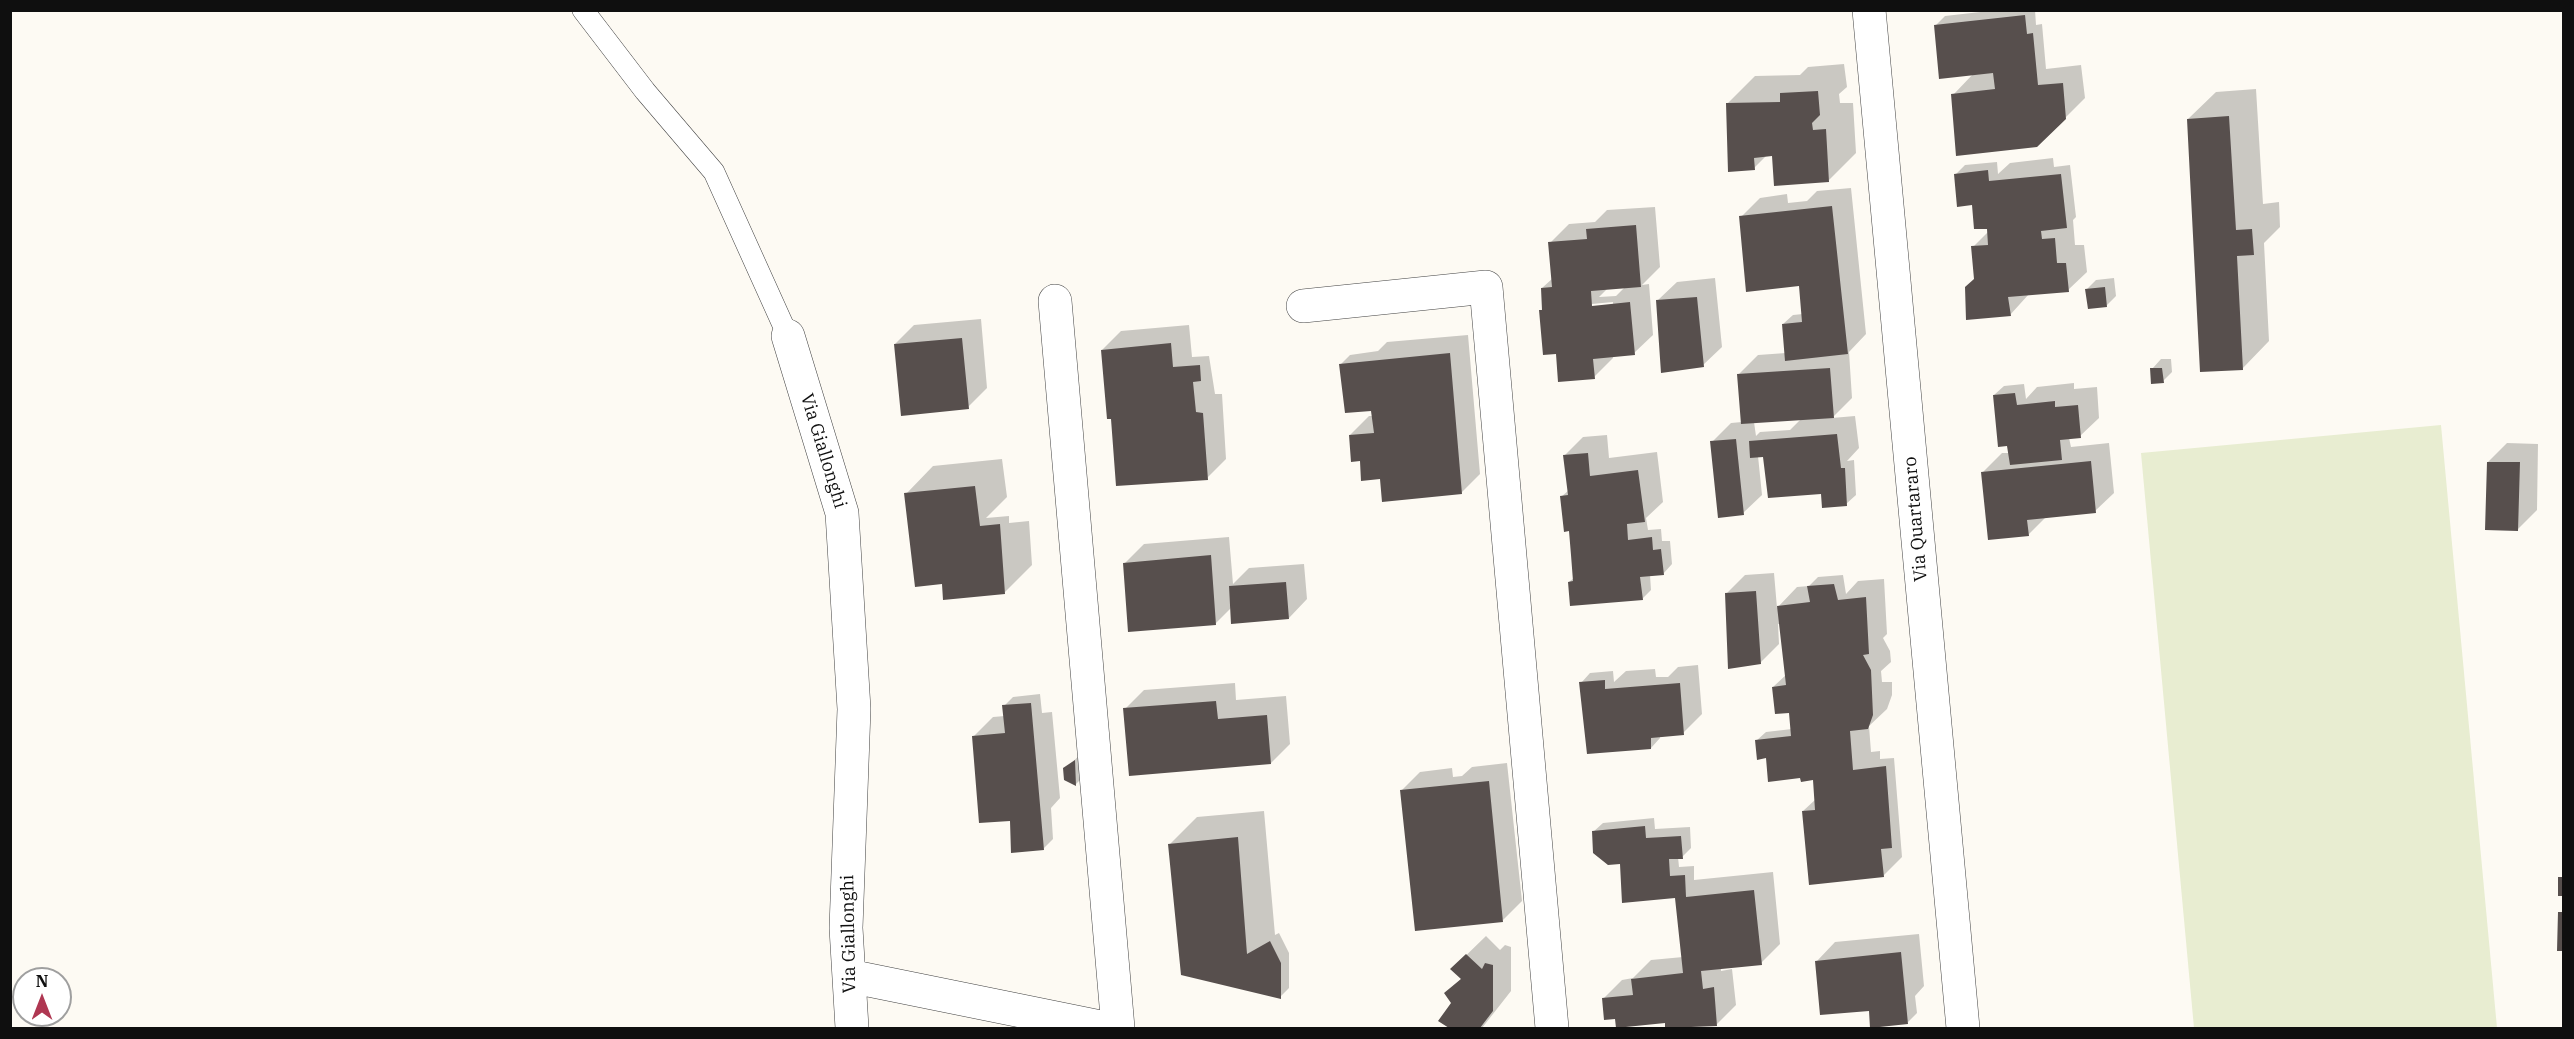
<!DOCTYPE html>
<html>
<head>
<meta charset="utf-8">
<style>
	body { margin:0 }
	#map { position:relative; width:2574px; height:1039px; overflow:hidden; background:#fdfaf3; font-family:"IBM Plex Serif",serif }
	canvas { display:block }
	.frame { position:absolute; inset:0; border:12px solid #0f0f0f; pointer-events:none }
	.north { position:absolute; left:12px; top:967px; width:60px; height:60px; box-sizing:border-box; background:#fff; border:2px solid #9f9f9f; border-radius:50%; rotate:0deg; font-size:16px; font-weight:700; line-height:24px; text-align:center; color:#0f0f0f }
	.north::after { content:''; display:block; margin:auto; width:21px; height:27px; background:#af3752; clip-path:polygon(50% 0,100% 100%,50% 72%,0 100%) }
</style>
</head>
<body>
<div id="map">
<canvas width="2574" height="1039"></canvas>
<div class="frame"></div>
<div class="north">N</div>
</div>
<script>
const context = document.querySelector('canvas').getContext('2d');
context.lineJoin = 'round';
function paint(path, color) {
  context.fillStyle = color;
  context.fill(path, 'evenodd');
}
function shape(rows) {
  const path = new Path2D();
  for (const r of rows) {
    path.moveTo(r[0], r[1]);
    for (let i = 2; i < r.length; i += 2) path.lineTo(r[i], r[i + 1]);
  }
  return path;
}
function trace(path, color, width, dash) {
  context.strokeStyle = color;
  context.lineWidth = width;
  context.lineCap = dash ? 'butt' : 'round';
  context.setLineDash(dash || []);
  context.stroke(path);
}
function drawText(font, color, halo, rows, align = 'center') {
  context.font = font + ' "IBM Plex Serif",serif';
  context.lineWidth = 6;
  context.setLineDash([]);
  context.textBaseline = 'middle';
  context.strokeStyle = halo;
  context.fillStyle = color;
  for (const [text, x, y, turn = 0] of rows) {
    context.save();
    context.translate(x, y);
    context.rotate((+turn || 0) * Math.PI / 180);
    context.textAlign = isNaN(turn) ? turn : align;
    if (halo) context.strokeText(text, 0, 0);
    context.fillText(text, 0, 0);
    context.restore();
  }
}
paint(shape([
	[2441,425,2497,1028,2194,1028,2141,453]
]), '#e8edd1');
paint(shape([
	[1998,10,2035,10,2036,25,2042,24,2046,69,2081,65,2085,98,2037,146,1953,95,1974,73,1935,26,1945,16],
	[1844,64,1847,87,1839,94,1840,103,1853,103,1856,153,1829,180,1774,155,1767,155,1754,168,1728,103,1755,76,1800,75,1808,67],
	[2256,89,2263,204,2279,202,2280,227,2264,243,2269,341,2242,369,2188,119,2216,92],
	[2053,158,2054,167,2070,165,2076,217,2073,220,2075,245,2084,245,2087,272,2068,290,2029,294,2010,315,1976,278,1973,247,1989,231,1956,174,1965,165,1997,162,1998,174,2010,163],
	[1851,188,1866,334,1849,352,1852,398,1832,418,1855,416,1859,448,1847,461,1854,460,1856,495,1846,504,1822,493,1764,455,1758,456,1762,495,1743,513,1712,442,1731,423,1742,422,1739,374,1758,355,1786,353,1783,324,1793,315,1803,314,1800,284,1741,217,1760,198,1787,194,1788,203,1807,201,1817,191],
	[1801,419,1790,430,1760,432,1756,436,1754,422],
	[1655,207,1660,267,1642,285,1649,284,1653,335,1634,353,1613,356,1613,358,1594,377,1557,353,1540,311,1544,308,1542,288,1553,278,1550,243,1569,224,1595,222,1607,210],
	[1625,287,1616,296,1599,297,1608,288],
	[1613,302,1613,305,1589,308,1592,304],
	[1715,278,1722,347,1703,365,1658,300,1677,282],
	[2114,278,2116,296,2106,306,2087,289,2096,280],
	[981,319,987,388,968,407,895,344,914,325],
	[1189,325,1192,357,1209,356,1215,394,1222,394,1226,459,1207,478,1113,417,1102,350,1121,331],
	[1468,335,1480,474,1461,493,1382,477,1361,459,1350,435,1369,416,1373,416,1373,407,1340,365,1350,355,1378,351,1387,342],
	[2161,359,2171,359,2172,372,2163,381,2152,369],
	[2074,383,2074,389,2097,387,2099,418,2080,436,2069,438,2071,447,2109,443,2114,493,2095,511,2047,516,2028,535,1983,472,2002,453,2010,453,1994,395,2004,386,2024,384,2026,399,2037,387],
	[1607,435,1609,458,1657,452,1663,502,1646,518,1648,530,1661,529,1662,541,1670,541,1672,564,1663,574,1650,575,1651,590,1642,599,1569,582,1575,577,1570,530,1561,497,1569,490,1564,456,1583,437],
	[2507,443,2538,444,2537,510,2518,529,2488,462],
	[1002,459,1007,497,986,518,1009,516,1009,523,1029,521,1032,565,1005,592,943,582,906,494,933,466],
	[1229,537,1233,584,1249,568,1304,564,1307,599,1289,618,1232,607,1215,624,1125,563,1144,544],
	[1774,573,1777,608,1797,587,1809,586,1818,577,1843,575,1846,594,1858,581,1884,579,1887,634,1883,638,1890,651,1891,662,1881,671,1882,682,1892,682,1892,695,1887,709,1869,726,1871,752,1880,751,1880,759,1894,758,1902,857,1883,876,1803,811,1816,799,1815,779,1767,757,1756,741,1766,732,1792,729,1790,711,1773,687,1787,674,1781,624,1778,624,1779,644,1760,663,1726,594,1745,575],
	[1698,665,1702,714,1683,733,1660,735,1660,738,1651,748,1581,683,1590,673,1613,671,1614,682,1626,671,1655,669,1656,677,1668,677,1678,667],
	[1235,683,1236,700,1286,696,1290,744,1271,763,1125,709,1144,690],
	[1040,694,1042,713,1052,712,1060,798,1051,808,1053,839,1043,849,1012,820,974,736,993,717,1005,716,1004,706,1013,697],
	[1083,752,1085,775,1076,784,1065,769],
	[1507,763,1522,901,1503,920,1401,791,1420,772,1452,768,1453,777,1462,776,1472,767],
	[1264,811,1275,935,1279,933,1289,953,1289,988,1280,997,1251,991,1169,845,1197,817],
	[1654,818,1655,829,1690,827,1691,848,1682,857,1678,857,1679,867,1694,866,1694,880,1773,872,1780,944,1761,963,1721,967,1721,971,1732,969,1736,1005,1717,1024,1667,1028,1666,1021,1603,999,1622,980,1633,978,1651,960,1683,957,1677,896,1621,862,1593,832,1603,823],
	[1919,934,1924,986,1915,996,1917,1013,1908,1022,1817,961,1835,942],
	[1486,936,1500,950,1505,945,1511,947,1511,991,1482,1028,1451,1028,1440,1020,1453,1003,1446,993,1462,978,1452,969]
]), '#0003');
paint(shape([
	[2025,15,2027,34,2033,33,2038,85,2063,83,2066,119,2037,147,1956,156,1951,94,1995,89,1993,73,1939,79,1934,25],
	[1818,91,1820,115,1812,123,1813,130,1826,129,1829,182,1774,186,1772,156,1754,158,1755,170,1728,172,1726,103,1780,102,1780,93],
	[2229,116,2236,230,2252,229,2254,255,2237,256,2243,370,2200,372,2187,119],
	[1988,170,1989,181,2061,174,2067,228,2041,231,2042,239,2055,238,2057,263,2066,263,2069,292,2008,297,2011,316,1966,320,1965,287,1974,279,1971,246,1988,245,1987,229,1974,229,1972,205,1957,207,1954,174],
	[1832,206,1848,354,1785,361,1782,324,1802,322,1799,286,1746,292,1739,216],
	[1636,225,1641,287,1591,291,1592,306,1630,302,1635,355,1593,359,1595,379,1558,382,1556,354,1543,355,1539,310,1542,310,1541,288,1552,287,1548,242,1587,239,1586,229],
	[2105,287,2107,307,2088,309,2085,289],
	[1697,297,1704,367,1661,373,1656,300],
	[962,338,969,409,901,416,894,344],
	[1171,343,1173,367,1200,365,1201,381,1193,382,1196,412,1203,413,1208,480,1116,486,1111,419,1107,419,1101,350],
	[1450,353,1462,494,1382,502,1380,479,1361,481,1360,461,1351,462,1349,435,1374,433,1371,411,1345,413,1339,364],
	[1830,368,1834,418,1741,424,1737,374],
	[2150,368,2162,368,2164,383,2151,384],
	[2015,393,2017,405,2055,401,2055,407,2078,405,2081,438,2060,440,2062,460,2010,465,2007,446,1998,447,1993,395],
	[1837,434,1841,468,1845,468,1847,506,1822,508,1821,494,1768,498,1763,457,1750,458,1749,441],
	[1736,439,1744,515,1718,518,1710,441],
	[1588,453,1590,476,1638,470,1645,522,1627,524,1628,540,1652,537,1653,550,1661,549,1664,575,1640,577,1643,600,1570,606,1568,582,1573,581,1571,555,1569,531,1564,532,1560,496,1568,495,1563,455],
	[2091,461,2096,513,2027,520,2029,536,1988,540,1981,472],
	[2487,462,2520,462,2518,531,2485,530],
	[975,486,980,526,1000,524,1005,594,943,600,942,584,915,587,904,493],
	[1211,555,1216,625,1128,632,1123,563],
	[1286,582,1289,619,1231,624,1229,586],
	[1834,584,1838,600,1866,597,1869,654,1863,655,1871,670,1873,715,1868,729,1850,731,1853,770,1886,766,1892,848,1881,849,1884,877,1809,885,1802,811,1815,810,1813,780,1801,782,1800,778,1768,782,1766,758,1757,760,1755,740,1791,736,1789,713,1775,714,1772,687,1786,685,1777,606,1810,602,1807,586],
	[1756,591,1761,664,1728,669,1725,593],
	[1605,680,1605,689,1680,683,1684,735,1651,738,1651,749,1587,754,1579,682],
	[1216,701,1218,719,1267,715,1271,764,1129,776,1123,708],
	[1031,703,1044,850,1011,853,1010,821,979,823,972,736,1005,733,1002,705],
	[1075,760,1076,786,1064,780,1063,768],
	[1489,781,1503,922,1415,931,1400,790],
	[1645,826,1646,838,1681,836,1683,859,1669,859,1670,876,1685,875,1686,897,1754,890,1762,965,1701,971,1703,989,1714,987,1717,1026,1665,1028,1665,1023,1616,1028,1615,1019,1604,1020,1602,998,1633,995,1631,979,1683,973,1675,898,1622,903,1620,864,1608,865,1593,853,1592,831],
	[1238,837,1247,954,1270,941,1281,963,1281,999,1181,975,1168,844],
	[2558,877,2564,877,2564,896,2558,896],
	[2558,912,2564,912,2564,951,2557,951],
	[1901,952,1908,1024,1870,1028,1869,1011,1820,1015,1815,961],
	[1466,954,1482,969,1485,963,1493,965,1493,1011,1480,1028,1449,1028,1438,1021,1451,1003,1444,993,1461,979,1450,969]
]), '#574f4d');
const service = shape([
	[583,10,645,91,714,172,788,336]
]);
const minor = shape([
	[1869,10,1963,1028],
	[1055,301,1118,1028],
	[1303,306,1486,287,1552,1028],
	[788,336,842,513,854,709,846,928,852,1028],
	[849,976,1105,1028]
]);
trace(service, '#424242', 22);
trace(minor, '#424242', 34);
trace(service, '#fff', 21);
trace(minor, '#fff', 33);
drawText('18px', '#0f0f0f', '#fff', [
	["Via Giallonghi",823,451,73],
	["Via Quartararo",1916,519,-95],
	["Via Giallonghi",849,934,-91]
]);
</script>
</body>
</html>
